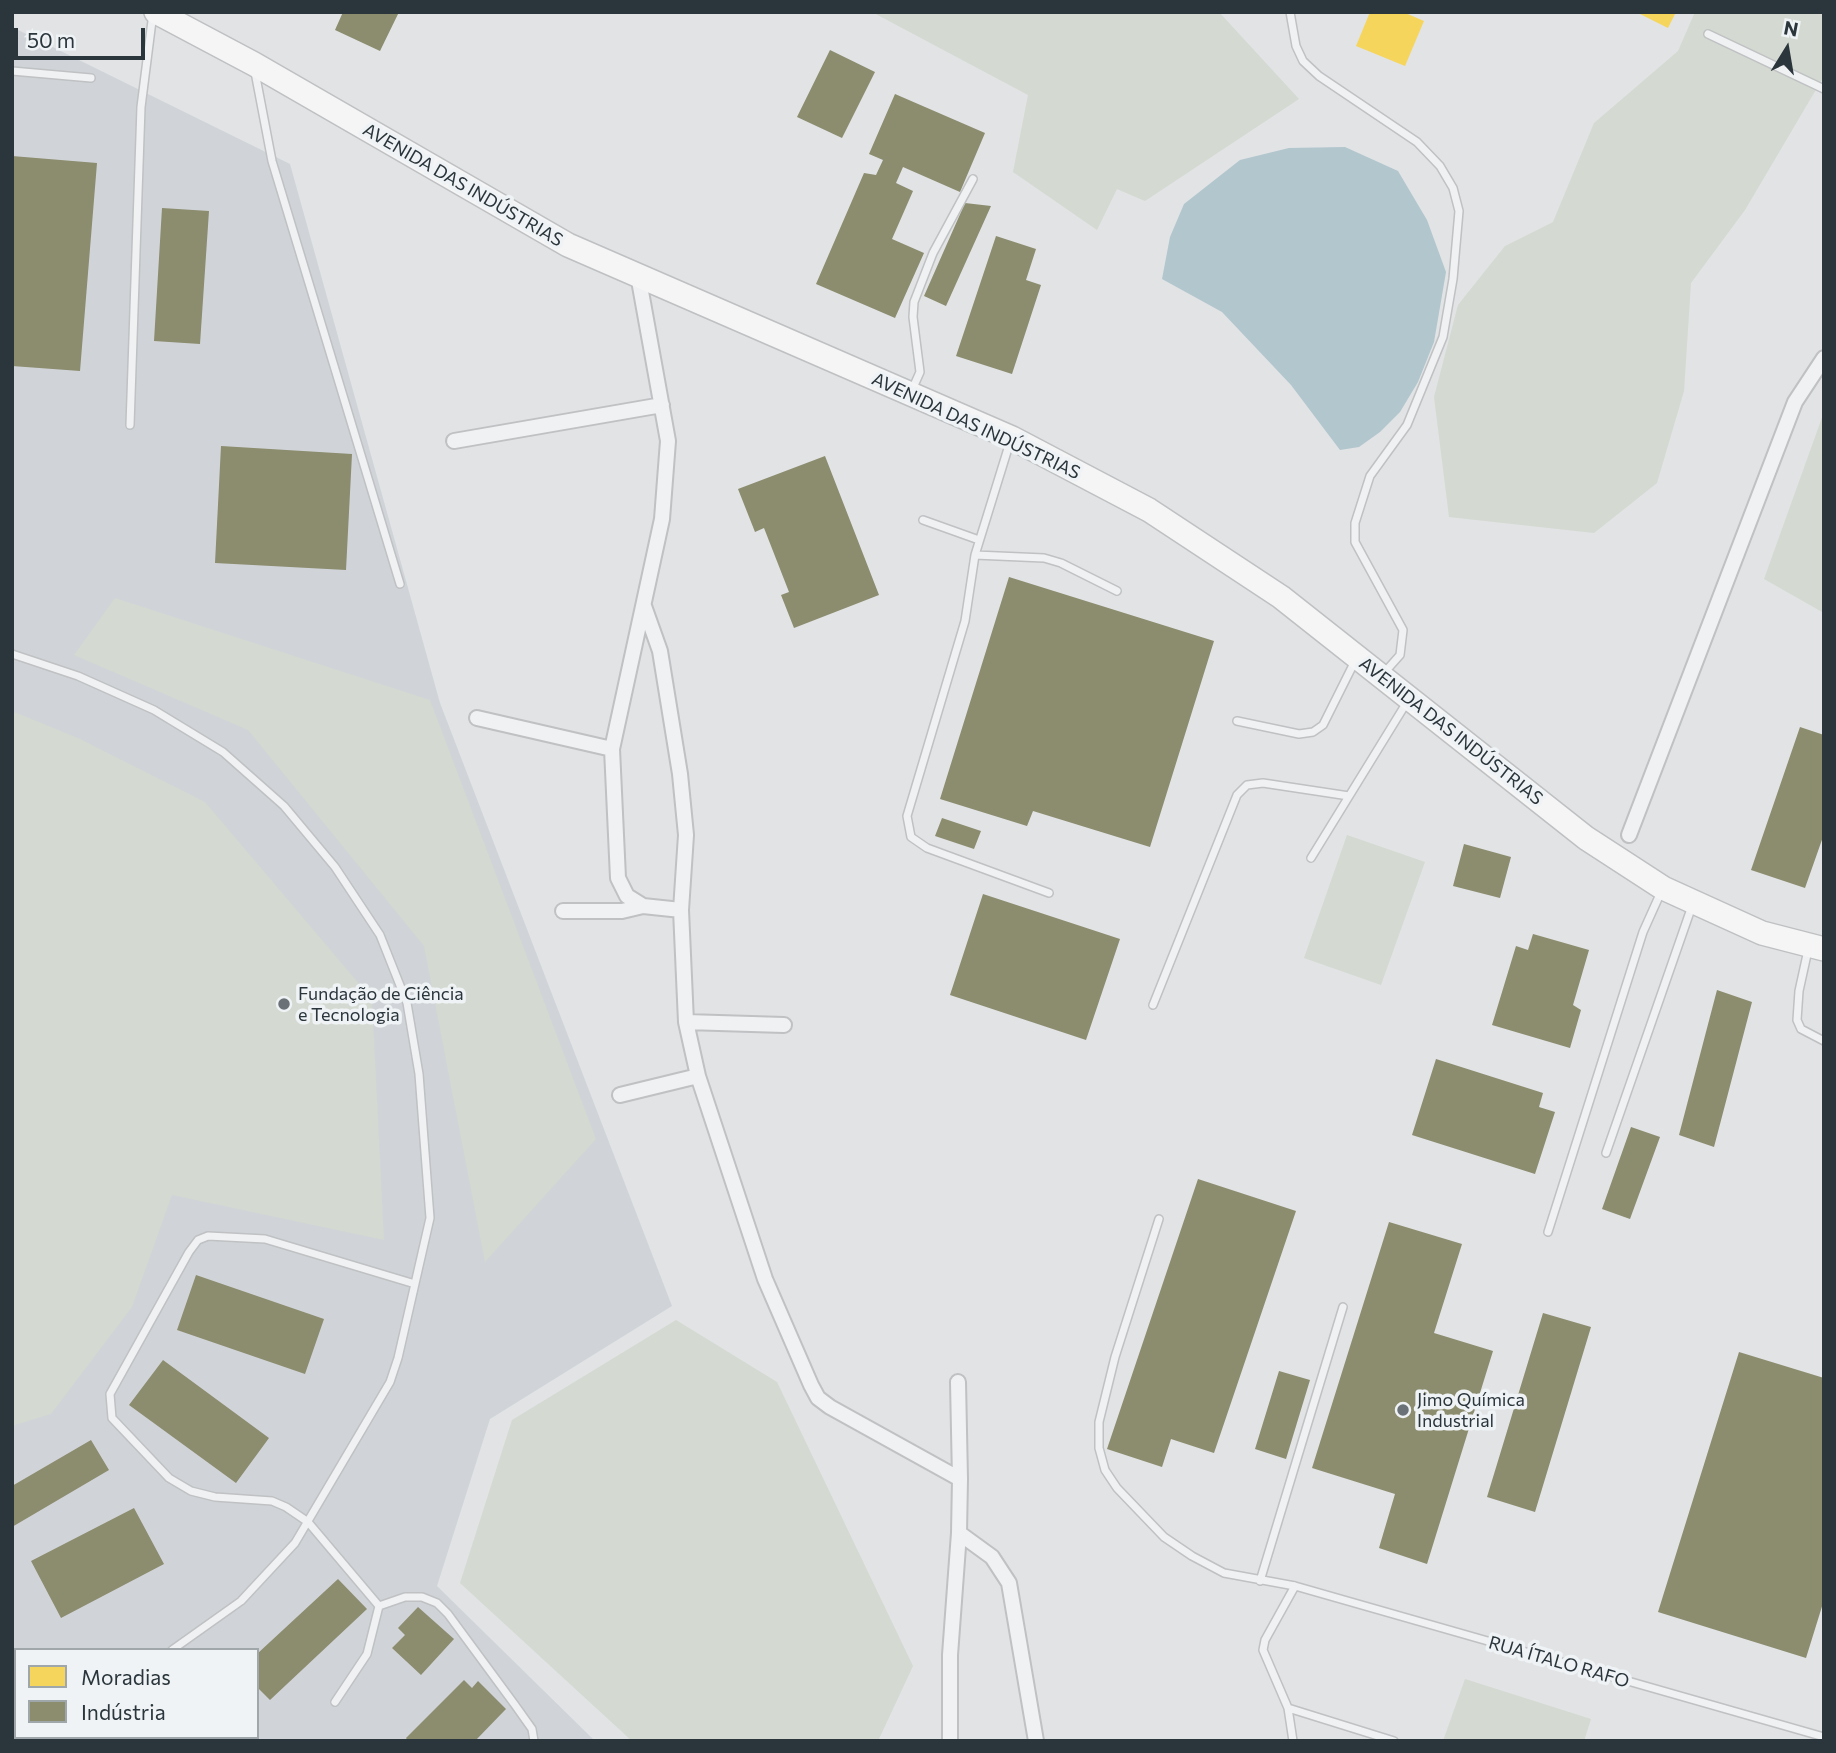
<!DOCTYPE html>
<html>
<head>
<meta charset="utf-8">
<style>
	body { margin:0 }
	#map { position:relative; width:1836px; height:1753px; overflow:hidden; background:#e1e3e5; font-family:Commissioner,sans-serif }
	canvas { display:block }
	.frame { position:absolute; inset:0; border:14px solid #2a353c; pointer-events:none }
	.legend { position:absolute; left:14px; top:1648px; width:245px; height:91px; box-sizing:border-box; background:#eff3f5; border:2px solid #a0a7ab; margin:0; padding:9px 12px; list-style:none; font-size:21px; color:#2a353c }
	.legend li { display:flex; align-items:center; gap:14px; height:35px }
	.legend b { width:35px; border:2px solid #a0a7ab }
	.north { position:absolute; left:1752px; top:14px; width:70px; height:70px; -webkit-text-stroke:5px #eff3f5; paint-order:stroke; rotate:11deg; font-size:19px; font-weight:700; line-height:28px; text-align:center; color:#2a353c }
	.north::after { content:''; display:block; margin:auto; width:24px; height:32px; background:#2a353c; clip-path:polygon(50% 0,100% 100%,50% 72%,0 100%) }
	.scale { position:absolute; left:14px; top:28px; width:131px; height:32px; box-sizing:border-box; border:4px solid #2a353c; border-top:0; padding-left:9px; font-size:21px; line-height:24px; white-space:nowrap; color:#2a353c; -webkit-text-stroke:5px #eff3f5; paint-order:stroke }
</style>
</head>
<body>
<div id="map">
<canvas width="1836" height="1753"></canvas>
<div class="frame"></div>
<ul class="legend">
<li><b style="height:19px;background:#f6d55c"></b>Moradias</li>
<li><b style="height:19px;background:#8c8c6e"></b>Indústria</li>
</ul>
<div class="north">N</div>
<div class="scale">50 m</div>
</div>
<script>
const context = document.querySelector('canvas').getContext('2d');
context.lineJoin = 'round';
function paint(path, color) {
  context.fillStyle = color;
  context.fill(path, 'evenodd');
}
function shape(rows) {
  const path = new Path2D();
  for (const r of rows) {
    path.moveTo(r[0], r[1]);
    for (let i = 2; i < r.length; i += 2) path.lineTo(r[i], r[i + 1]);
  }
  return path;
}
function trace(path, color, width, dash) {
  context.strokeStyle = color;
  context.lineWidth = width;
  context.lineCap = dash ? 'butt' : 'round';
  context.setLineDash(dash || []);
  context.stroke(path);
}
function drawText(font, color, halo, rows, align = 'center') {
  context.font = font + ' Commissioner,sans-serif';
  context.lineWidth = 7;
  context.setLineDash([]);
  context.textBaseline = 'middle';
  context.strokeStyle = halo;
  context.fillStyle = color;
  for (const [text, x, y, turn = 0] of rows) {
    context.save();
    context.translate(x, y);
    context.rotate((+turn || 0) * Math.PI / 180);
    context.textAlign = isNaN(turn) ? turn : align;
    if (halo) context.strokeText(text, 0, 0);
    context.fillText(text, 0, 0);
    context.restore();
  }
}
paint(shape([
	[12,27,290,164,440,703,672,1306,490,1419,437,1586,595,1741,12,1739],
	[16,1650,257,1650,257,1737,16,1737]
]), '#d0d4d8');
paint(shape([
	[872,12,1219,12,1299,99,1145,201,1117,189,1097,230,1013,172,1028,95],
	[1695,12,1824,12,1824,76,1745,210,1691,283,1684,391,1657,483,1594,533,1449,517,1434,397,1458,305,1505,246,1553,222,1594,123,1678,51],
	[1824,412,1824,613,1764,579],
	[115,598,430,700,596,1139,485,1262,424,946,248,730,74,655],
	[12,711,78,738,205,802,372,999,384,1240,172,1195,132,1307,51,1414,12,1426],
	[1347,835,1425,862,1381,985,1304,958],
	[676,1320,777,1382,913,1666,878,1741,632,1741,460,1583,512,1420],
	[1465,1679,1591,1719,1584,1741,1443,1741]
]), '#d4d9d1');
paint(shape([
	[1345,147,1398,171,1427,220,1446,272,1434,342,1418,382,1400,412,1380,432,1359,447,1340,450,1291,385,1222,312,1162,279,1170,237,1184,204,1240,160,1289,148]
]), '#b2c6cd');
paint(shape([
	[1370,12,1403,12,1424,21,1405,66,1356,46],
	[1636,12,1676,12,1668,28]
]), '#f6d55c');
paint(shape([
	[343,12,399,12,380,51,335,30],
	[830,50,875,72,842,138,797,117],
	[895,94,985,133,960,192,903,167,896,183,913,191,892,239,924,253,895,318,816,284,864,173,876,175,883,160,869,154],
	[12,156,97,163,80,371,12,366],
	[965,203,991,206,946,306,924,296],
	[162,208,209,211,200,344,154,341],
	[996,236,1036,249,1026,280,1041,285,1012,374,956,356],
	[221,446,352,454,346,570,215,563],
	[825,456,879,595,794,628,781,595,789,592,764,528,755,532,738,489],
	[1009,577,1214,641,1150,847,1033,811,1027,826,940,799],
	[1800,727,1824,735,1824,834,1805,888,1751,870],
	[942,818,981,831,974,849,935,836],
	[1464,844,1511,857,1500,898,1453,886],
	[983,894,1120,939,1086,1040,950,995],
	[1533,934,1589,950,1573,1005,1581,1010,1570,1048,1492,1025,1516,946,1528,950],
	[1717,990,1752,1002,1714,1147,1679,1135],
	[1436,1059,1543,1093,1539,1107,1555,1112,1535,1174,1412,1135],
	[1631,1127,1660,1137,1630,1219,1602,1209],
	[1198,1179,1296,1211,1214,1453,1171,1439,1162,1467,1107,1449],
	[1389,1222,1462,1244,1434,1333,1493,1351,1427,1564,1379,1548,1395,1494,1312,1468],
	[196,1275,324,1319,305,1374,177,1330],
	[1543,1313,1591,1327,1535,1512,1487,1497],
	[1739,1352,1824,1378,1824,1600,1806,1658,1658,1612],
	[163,1360,269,1438,236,1483,129,1405],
	[1279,1371,1310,1380,1286,1459,1255,1449],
	[91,1440,109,1470,12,1527,12,1486],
	[134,1508,164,1564,61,1618,31,1561],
	[338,1579,367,1609,270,1700,257,1687,257,1654],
	[418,1607,454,1639,421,1675,392,1648,405,1635,398,1628],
	[464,1680,472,1688,478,1681,506,1709,475,1741,408,1741,406,1738]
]), '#8c8c6e');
const lane = shape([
	[1290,12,1296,46,1303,61,1319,76,1417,142,1440,166,1453,188,1459,211,1453,279,1443,337,1407,425,1370,476,1355,523,1355,542,1403,630,1400,655,1384,673],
	[1708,34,1824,89],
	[12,71,91,78],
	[255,72,272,161,400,584],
	[912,390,920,372,913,317,914,302,933,253,973,179],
	[130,425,141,107,153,13],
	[1010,442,975,555,965,621,907,816,911,837,927,848,1049,893],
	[923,520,979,540],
	[975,555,1044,558,1061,563,1117,591],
	[12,654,78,676,154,710,223,752,284,806,335,867,380,935,407,1003,419,1074,430,1218,398,1358,390,1382,295,1543,241,1601,172,1650],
	[1237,721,1299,734,1313,732,1323,725,1355,661],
	[1311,858,1407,702],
	[1808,950,1799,991,1797,1020,1801,1029,1824,1041],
	[1153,1005,1237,795,1247,785,1263,783,1349,796],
	[1606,1153,1692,906],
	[1159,1219,1115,1357,1099,1422,1099,1448,1105,1470,1117,1488,1164,1537,1192,1556,1224,1573,1295,1586,1824,1737],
	[1548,1232,1643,932,1661,892],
	[1260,1581,1343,1307],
	[1295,1586,1265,1640,1263,1650,1288,1708,1394,1741],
	[379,1606,405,1597,422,1597,437,1603,448,1614,515,1705,532,1729,534,1741],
	[335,1702,367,1654,379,1606,308,1522,286,1507,272,1501,215,1497,191,1491,169,1478,112,1418,110,1394,189,1252,198,1240,208,1236,265,1239,415,1284],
	[1288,1708,1293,1741],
	[12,1717,16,1717]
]);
const street = shape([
	[638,275,668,441,662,519,612,749,618,878,627,896,643,906,681,910,686,1022,698,1076,765,1279,811,1385,818,1398,830,1407,960,1479,959,1533,992,1557,1009,1583,1036,1741],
	[454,441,662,405],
	[644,606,660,651,680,774,686,835,681,910],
	[477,718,612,749],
	[1629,835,1795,402,1824,358],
	[563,911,622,911,643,906],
	[686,1022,784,1025],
	[620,1095,698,1076],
	[958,1382,960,1479],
	[950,1741,950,1655,959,1533]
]);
const primary = shape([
	[156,12,254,64,568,245,1012,438,1149,510,1281,597,1586,838,1663,888,1762,933,1824,949]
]);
trace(lane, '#bfc1c3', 10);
trace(street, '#bfc1c3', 18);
trace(primary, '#bec0c2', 26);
trace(lane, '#f0f1f3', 7);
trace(street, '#f0f1f3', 14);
trace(primary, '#f5f5f6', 23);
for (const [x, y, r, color] of [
	[284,1004,7,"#6a7277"],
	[1403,1410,7,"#6a7277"]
]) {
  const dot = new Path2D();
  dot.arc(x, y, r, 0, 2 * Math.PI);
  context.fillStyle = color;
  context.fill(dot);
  trace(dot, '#eff3f5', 2.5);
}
drawText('18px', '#2a353c', '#eff3f5', [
	["AVENIDA DAS INDÚSTRIAS",463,185,30],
	["AVENIDA DAS INDÚSTRIAS",976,426,25],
	["AVENIDA DAS INDÚSTRIAS",1451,731,38],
	["RUA ÍTALO RAFO",1559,1662,16]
]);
drawText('18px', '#2a353c', '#eff3f5', [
	["Fundação de Ciência",298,994],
	["e Tecnologia",298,1015],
	["Jimo Química",1417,1400],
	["Industrial",1417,1421]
], 'left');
</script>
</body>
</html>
